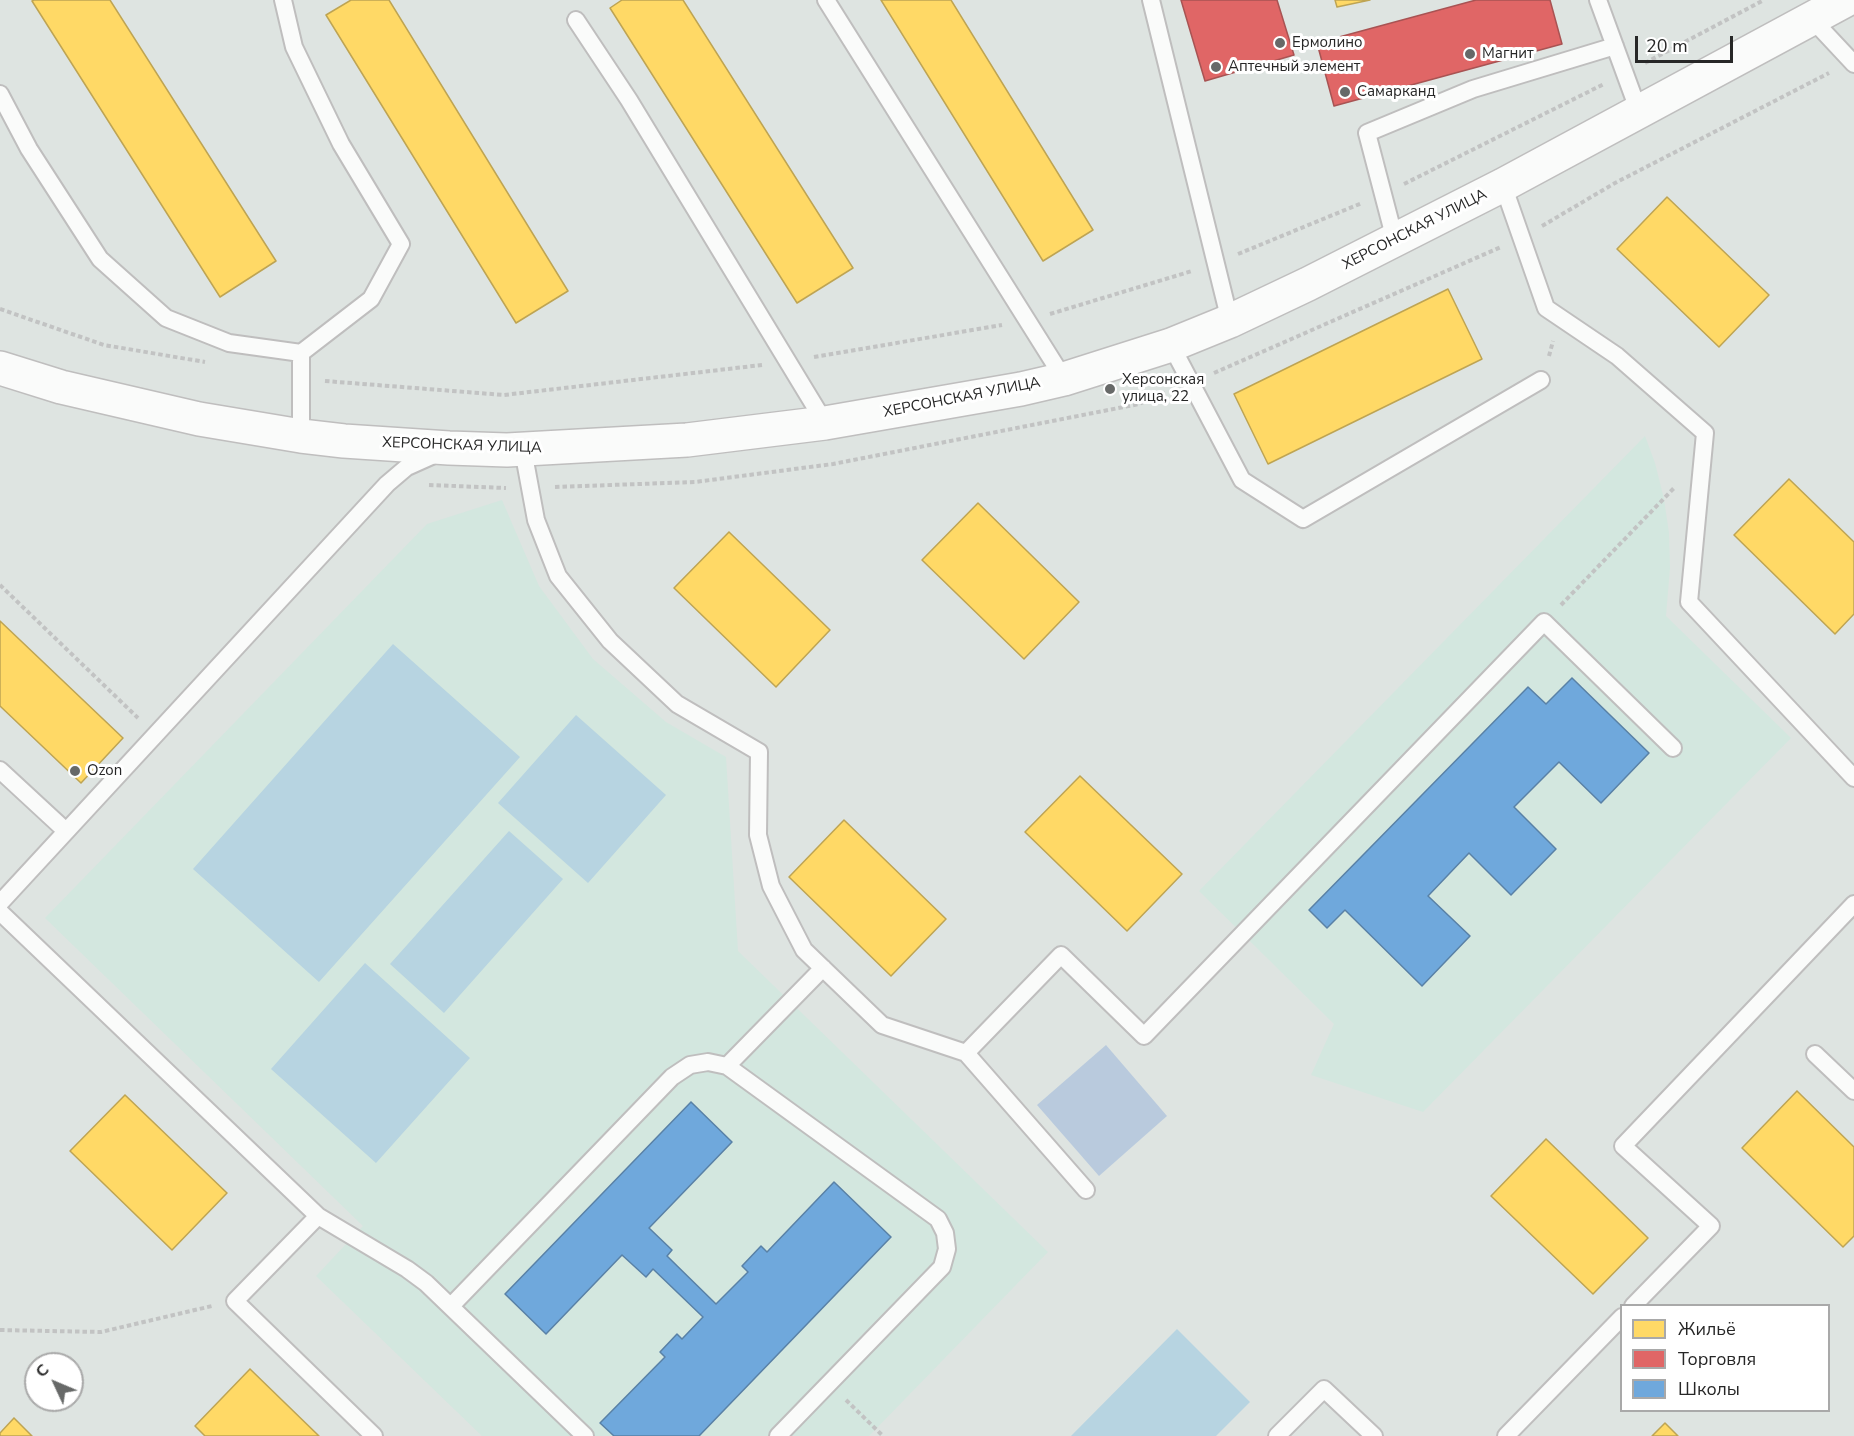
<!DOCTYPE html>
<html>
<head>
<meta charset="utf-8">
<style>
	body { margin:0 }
	#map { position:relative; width:1854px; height:1436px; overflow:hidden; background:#dee4e1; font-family:"Nunito Sans",sans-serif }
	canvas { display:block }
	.legend { position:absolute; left:1620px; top:1304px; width:210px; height:108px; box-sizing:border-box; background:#fff; border:2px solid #a9a9a9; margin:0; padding:8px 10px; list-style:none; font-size:18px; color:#272727 }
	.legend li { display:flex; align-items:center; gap:12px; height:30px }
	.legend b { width:30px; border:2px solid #a9a9a9 }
	.north { position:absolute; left:24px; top:1352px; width:60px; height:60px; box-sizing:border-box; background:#fff; border:2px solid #a9a9a9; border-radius:50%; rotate:314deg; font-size:16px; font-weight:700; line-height:24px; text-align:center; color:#272727 }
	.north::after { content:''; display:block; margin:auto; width:21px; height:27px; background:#676968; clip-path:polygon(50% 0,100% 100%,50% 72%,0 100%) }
	.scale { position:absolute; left:1635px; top:36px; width:98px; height:27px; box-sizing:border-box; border:3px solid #272727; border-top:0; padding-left:8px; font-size:18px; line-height:21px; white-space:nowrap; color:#272727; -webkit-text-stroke:4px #fff; paint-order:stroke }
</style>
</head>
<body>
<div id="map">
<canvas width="1854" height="1436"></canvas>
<ul class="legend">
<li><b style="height:16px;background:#ffd966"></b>Жильё</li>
<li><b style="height:16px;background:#e06666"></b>Торговля</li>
<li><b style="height:16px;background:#6fa8dc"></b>Школы</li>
</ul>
<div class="north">С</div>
<div class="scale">20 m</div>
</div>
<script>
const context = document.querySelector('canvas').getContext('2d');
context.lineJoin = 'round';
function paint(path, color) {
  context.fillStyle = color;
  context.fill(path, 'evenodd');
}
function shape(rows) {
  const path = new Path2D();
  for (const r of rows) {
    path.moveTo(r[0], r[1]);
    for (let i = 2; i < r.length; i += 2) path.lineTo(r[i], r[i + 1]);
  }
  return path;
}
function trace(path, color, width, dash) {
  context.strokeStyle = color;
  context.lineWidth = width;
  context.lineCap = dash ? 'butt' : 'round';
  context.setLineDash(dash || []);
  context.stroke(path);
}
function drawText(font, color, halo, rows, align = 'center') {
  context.font = font + ' "Nunito Sans",sans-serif';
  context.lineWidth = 6;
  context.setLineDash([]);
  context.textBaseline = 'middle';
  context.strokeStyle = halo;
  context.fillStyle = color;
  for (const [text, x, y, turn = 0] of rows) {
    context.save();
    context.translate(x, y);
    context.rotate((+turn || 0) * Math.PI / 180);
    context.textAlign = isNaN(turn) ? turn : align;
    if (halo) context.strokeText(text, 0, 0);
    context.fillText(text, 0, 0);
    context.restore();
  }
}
paint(shape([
	[1645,436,1655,463,1664,499,1669,533,1670,568,1666,616,1791,738,1423,1112,1311,1075,1334,1024,1199,891],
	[502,500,539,586,593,659,666,722,726,757,738,951,1048,1252,869,1436,482,1436,316,1276,363,1226,45,918,427,524]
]), '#d3e7df');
paint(shape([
	[1106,1045,1167,1116,1099,1176,1037,1105]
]), '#b9cadd');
paint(shape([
	[393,644,520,757,319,982,193,869],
	[576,715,666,795,588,883,498,803],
	[509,831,563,879,444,1013,390,964],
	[365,963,470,1058,376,1163,271,1069],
	[1177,1329,1250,1402,1216,1436,1071,1436]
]), '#b7d4e1');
const homes = shape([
	[34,0,110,0,276,261,220,297,32,1,34,0],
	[351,0,389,0,568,291,516,323,326,15,351,0],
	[622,0,683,0,853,268,797,303,610,8,622,0],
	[881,0,951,0,1093,230,1043,261,881,0],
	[1335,0,1370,0,1337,7,1335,0],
	[1667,197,1769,295,1719,347,1617,249,1667,197],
	[1448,289,1482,359,1268,464,1234,394,1448,289],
	[1789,479,1854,542,1854,614,1835,634,1734,535,1789,479],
	[978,503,1079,602,1024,659,922,560,978,503],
	[729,532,830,630,776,687,674,588,729,532],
	[0,621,123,738,81,783,0,706,0,621],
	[1080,776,1182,874,1127,931,1025,832,1080,776],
	[844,820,946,919,891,976,789,877,844,820],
	[1797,1091,1854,1147,1854,1236,1843,1247,1742,1148,1797,1091],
	[125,1095,227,1193,172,1250,70,1151,125,1095],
	[1546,1139,1648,1238,1593,1294,1491,1196,1546,1139],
	[250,1369,319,1436,205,1436,195,1426,250,1369],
	[14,1418,32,1436,0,1436,0,1433,14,1418],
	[1665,1423,1678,1436,1652,1436,1665,1423]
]);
paint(homes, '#ffd966');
trace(homes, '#bea453', 1.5);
const shops = shape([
	[1181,0,1277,0,1294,55,1205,81,1181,0],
	[1476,0,1550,0,1562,44,1334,106,1317,43,1476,0]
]);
paint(shops, '#e06666');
trace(shops, '#a85353', 1.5);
const schools = shape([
	[1572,678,1649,753,1601,803,1559,762,1514,807,1556,849,1511,895,1469,853,1428,896,1470,936,1422,986,1345,910,1327,928,1309,910,1528,687,1546,704,1572,678],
	[691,1102,732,1142,649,1228,672,1250,667,1256,716,1304,748,1272,742,1266,761,1246,767,1252,834,1182,891,1237,699,1436,614,1436,600,1423,665,1357,660,1352,677,1334,682,1339,703,1317,653,1269,646,1277,622,1255,546,1334,505,1294,691,1102]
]);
paint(schools, '#6fa8dc');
trace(schools, '#5981a6', 1.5);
const service = shape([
	[283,0,294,47,341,144,401,244,371,299,301,353,301,436],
	[826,0,1064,379],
	[1151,0,1230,321],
	[1598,0,1639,112],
	[1811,18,1854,64],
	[576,20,629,100,825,423],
	[0,94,29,149,100,259,166,318,229,343,301,353],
	[1503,185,1546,308,1617,356,1705,433,1689,602,1854,778],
	[1395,240,1367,133,1473,89,1615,46],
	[1171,345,1242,480,1303,519,1541,380],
	[523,450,536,520,558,576,610,641,677,704,759,752,758,835,771,886,804,950,882,1025,966,1053,1061,955,1144,1036,1544,622,1673,748],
	[0,770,66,831],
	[0,903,387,484,407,467,436,454],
	[0,912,318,1216,235,1301,374,1436],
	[966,1053,1086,1190],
	[1815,1054,1854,1091],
	[727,1066,823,968],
	[318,1216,407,1269,426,1283,585,1436],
	[451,1306,672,1077,690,1065,708,1062,727,1066,938,1219,945,1233,947,1249,942,1267,778,1436],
	[1633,1306,1711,1226,1623,1146,1854,904],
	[1277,1436,1324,1389,1374,1436],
	[1506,1436,1622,1317]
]);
const tertiary = shape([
	[0,368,61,387,199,419,301,436,344,441,449,448,507,450,687,440,825,423,1021,389,1064,379,1171,345,1230,321,1308,284,1503,185,1846,0]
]);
trace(service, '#bfbebe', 20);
trace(tertiary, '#bfbebe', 36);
trace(shape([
	[1645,63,1764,0],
	[1404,184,1604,84],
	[1542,226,1615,183,1829,73],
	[1238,254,1362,203],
	[0,309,104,345,205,362],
	[1050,314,1192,271],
	[1549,356,1553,341],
	[814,357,1002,325],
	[1214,373,1501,247],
	[325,381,504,395,762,365],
	[429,485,506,488],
	[555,487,695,482,833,464,1139,404,1168,392],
	[0,585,138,718],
	[1561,605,1675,487],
	[0,1330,101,1332,212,1306],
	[846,1400,883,1436]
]), '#c2c3c3', 4, [4.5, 3]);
trace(service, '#fafbfa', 16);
trace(tertiary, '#fafbfa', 33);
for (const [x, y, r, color] of [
	[1280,43,6,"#676968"],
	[1470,54,6,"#676968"],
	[1216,67,6,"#676968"],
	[1345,92,6,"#676968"],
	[1110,389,6,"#676968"],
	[75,771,6,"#676968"]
]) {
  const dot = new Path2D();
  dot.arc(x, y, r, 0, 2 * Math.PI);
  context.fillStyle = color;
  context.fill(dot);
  trace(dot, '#fff', 2);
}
drawText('15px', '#272727', '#fff', [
	["Ермолино",1292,43],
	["Магнит",1482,54],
	["Аптечный элемент",1228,67],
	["Самарканд",1357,92],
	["Херсонская",1122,380],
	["улица, 22",1122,397],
	["Ozon",87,771]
], 'left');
drawText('15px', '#272727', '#fff', [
	["ХЕРСОНСКАЯ УЛИЦА",1415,230,-27],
	["ХЕРСОНСКАЯ УЛИЦА",962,398,-11],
	["ХЕРСОНСКАЯ УЛИЦА",462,446,2]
]);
</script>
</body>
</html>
